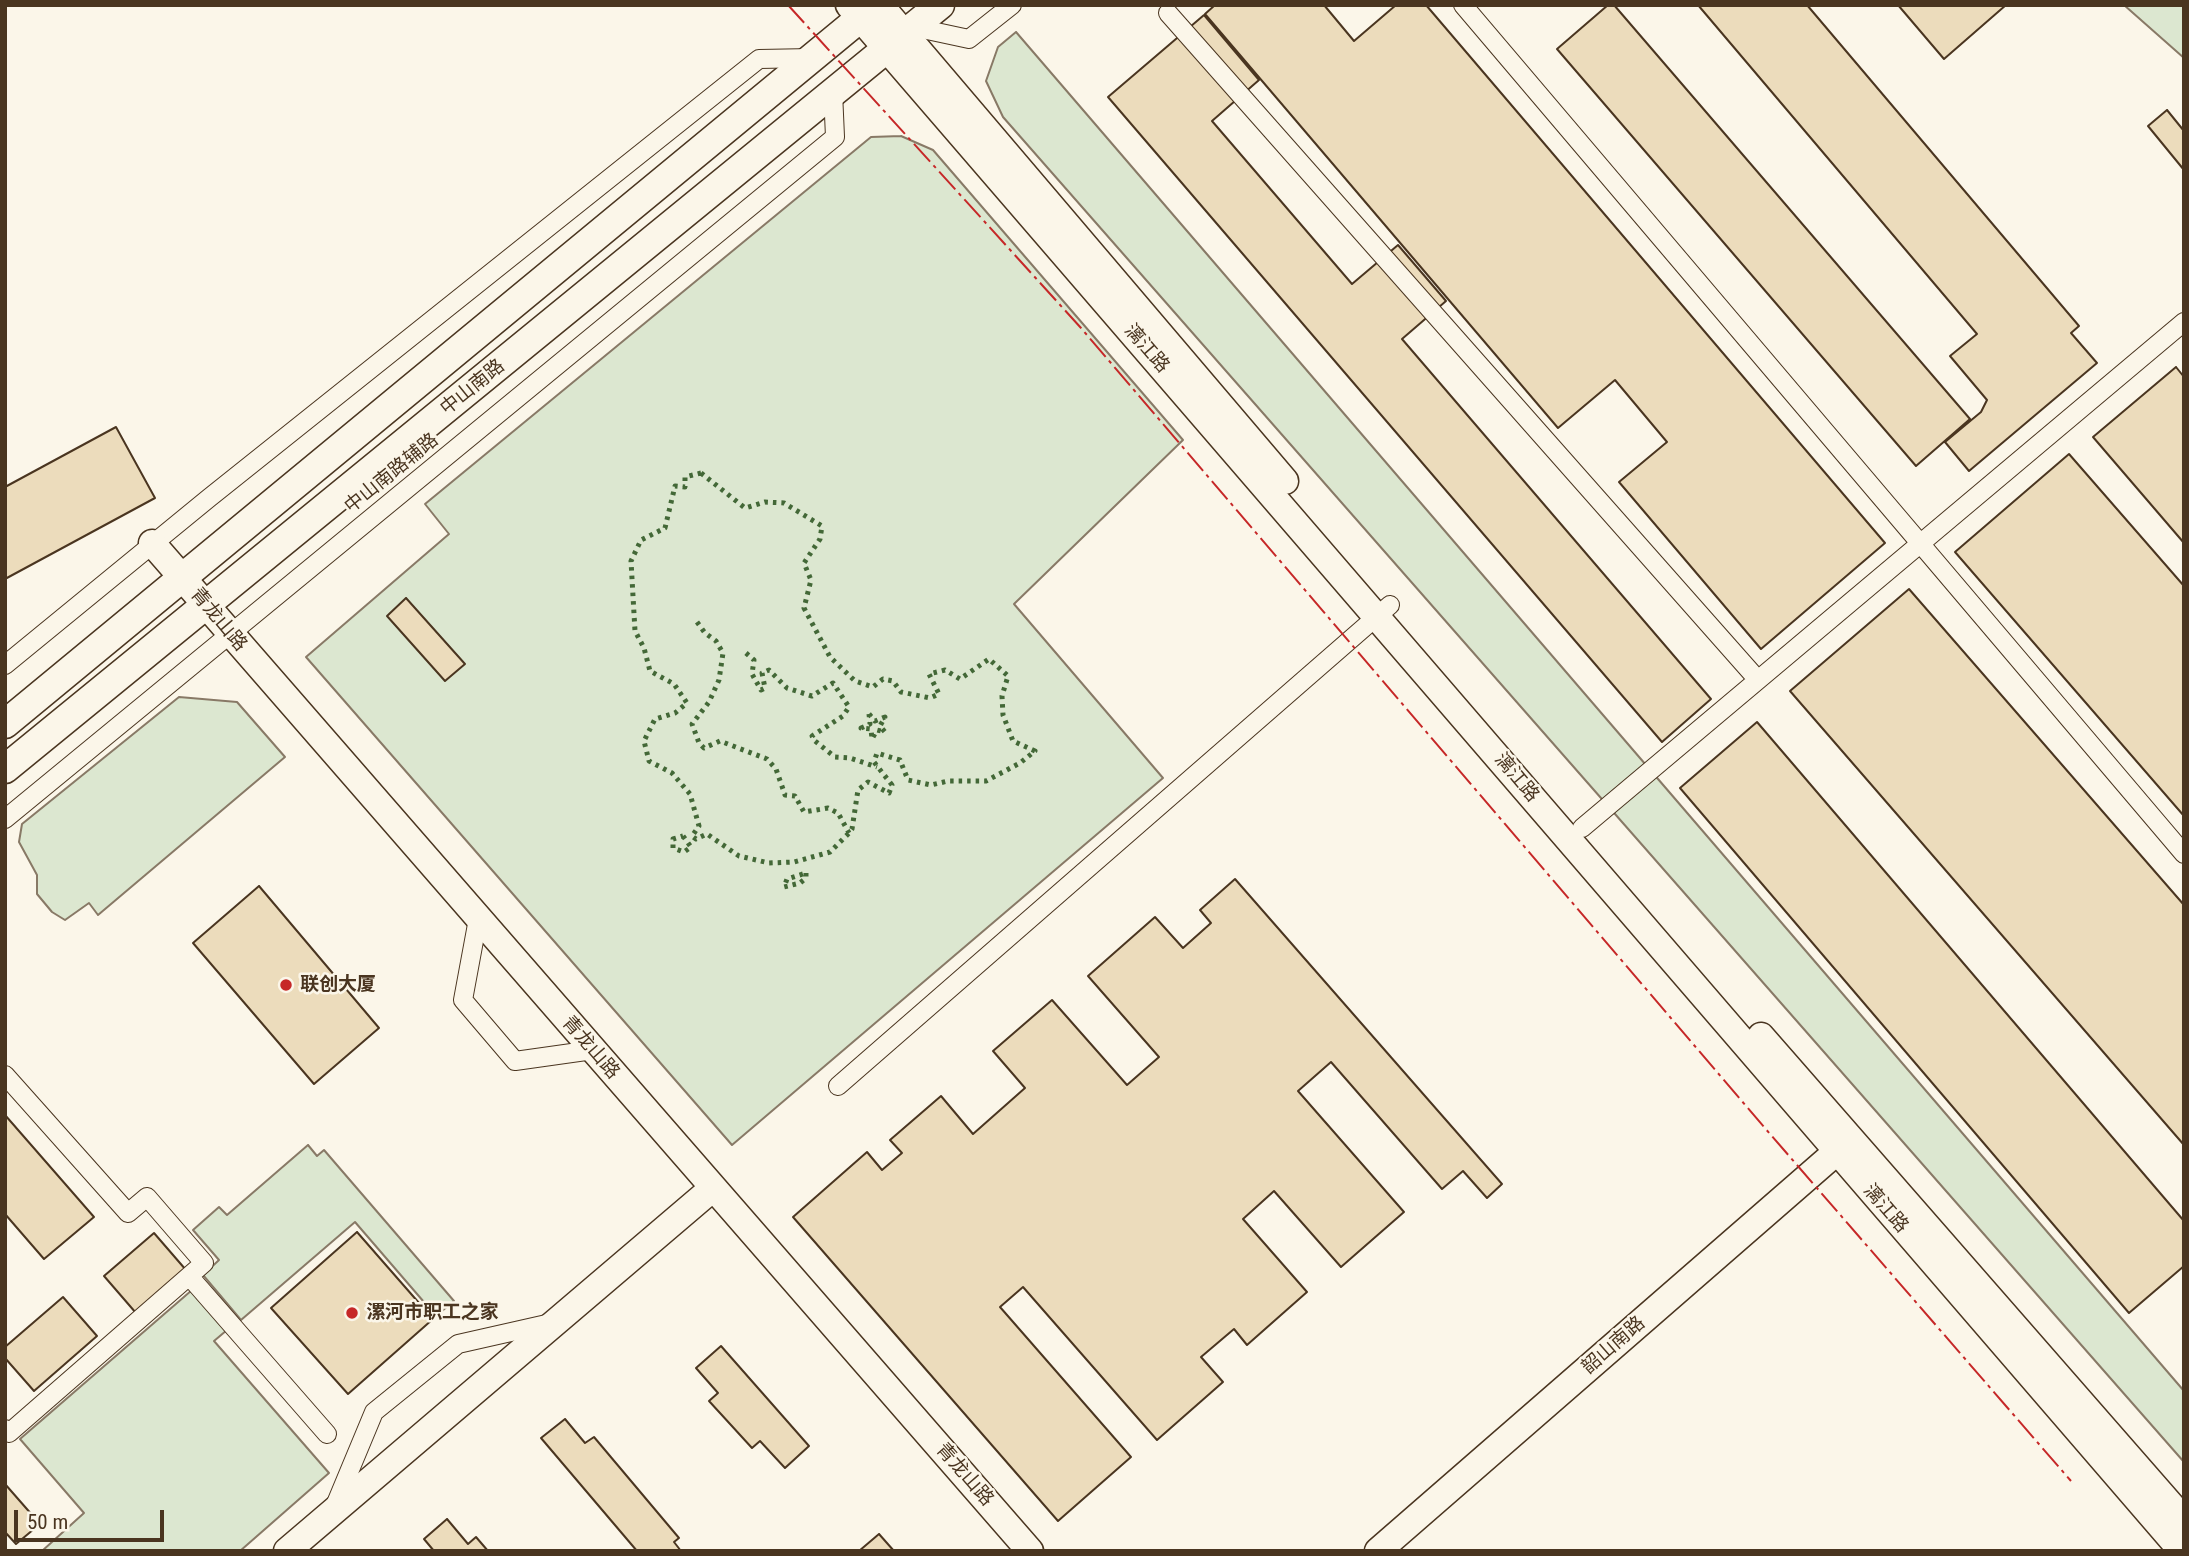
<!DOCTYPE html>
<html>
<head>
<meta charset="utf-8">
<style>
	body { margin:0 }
	#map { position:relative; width:2189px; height:1556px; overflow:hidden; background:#fbf6e9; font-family:"Roboto Condensed",sans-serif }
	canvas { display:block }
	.frame { position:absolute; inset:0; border:7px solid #4a3520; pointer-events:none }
	.scale { position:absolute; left:14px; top:1510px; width:150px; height:32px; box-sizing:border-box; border:4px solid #4a3520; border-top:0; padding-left:9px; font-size:21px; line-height:24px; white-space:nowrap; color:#4a3520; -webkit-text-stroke:5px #fbf6e9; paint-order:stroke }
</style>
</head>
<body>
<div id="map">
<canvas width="2189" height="1556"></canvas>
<div class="frame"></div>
<div class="scale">50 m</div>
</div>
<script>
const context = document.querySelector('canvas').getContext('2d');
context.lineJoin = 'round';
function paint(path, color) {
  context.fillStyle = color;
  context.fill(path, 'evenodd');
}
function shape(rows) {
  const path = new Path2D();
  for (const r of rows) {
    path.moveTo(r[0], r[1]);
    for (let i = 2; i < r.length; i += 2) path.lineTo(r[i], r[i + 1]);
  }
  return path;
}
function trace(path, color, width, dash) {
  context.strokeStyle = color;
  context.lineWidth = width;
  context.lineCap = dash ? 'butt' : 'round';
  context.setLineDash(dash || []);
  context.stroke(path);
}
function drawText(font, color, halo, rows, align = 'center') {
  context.font = font + ' "Roboto Condensed","Noto Sans SC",sans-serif';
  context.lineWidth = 5;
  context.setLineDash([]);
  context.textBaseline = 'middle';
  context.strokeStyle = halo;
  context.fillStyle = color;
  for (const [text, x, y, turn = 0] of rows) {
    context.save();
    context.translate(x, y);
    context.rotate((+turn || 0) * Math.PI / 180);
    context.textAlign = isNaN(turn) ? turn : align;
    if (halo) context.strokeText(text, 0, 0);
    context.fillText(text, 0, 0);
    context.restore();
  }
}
const green = shape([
	[2124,5,2184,5,2184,58,2124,5],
	[1016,32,2184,1391,2184,1462,1003,117,986,81,998,47,1016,32],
	[901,136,933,150,1183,440,1014,604,1163,778,732,1145,306,657,449,534,425,504,871,137,901,136],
	[179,697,237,702,285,757,98,915,89,903,65,920,52,912,37,894,37,875,19,842,22,824,179,697],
	[308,1145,317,1156,324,1150,454,1301,436,1316,355,1222,241,1320,203,1275,219,1260,193,1230,219,1207,227,1215,308,1145],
	[192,1290,227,1330,214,1341,329,1473,240,1551,42,1551,84,1513,20,1439,192,1290]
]);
paint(green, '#dce7d0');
trace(green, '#887966', 2);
const building = shape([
	[1215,5,1324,5,1354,41,1396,5,1426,5,1885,543,1761,649,1619,482,1667,442,1615,380,1558,428,1205,14,1215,5],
	[1608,5,1614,5,1970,419,1916,466,1557,49,1608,5],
	[1698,5,1807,5,2079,326,2071,333,2097,363,1969,471,1945,442,1981,412,1987,400,1950,356,1977,334,1698,5],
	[1898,5,2006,5,1944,59,1898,5],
	[1204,15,1259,80,1212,121,1352,284,1398,245,1446,301,1402,339,1711,699,1662,742,1108,97,1204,15],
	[2167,110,2184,131,2184,170,2148,126,2167,110],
	[2176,367,2184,377,2184,543,2093,437,2176,367],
	[116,427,155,498,5,579,5,487,116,427],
	[2069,454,2184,586,2184,816,1955,552,2069,454],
	[1909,589,2184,905,2184,1145,1790,691,1909,589],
	[406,598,465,664,445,681,387,616,406,598],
	[1757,722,2184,1221,2184,1266,2129,1313,1680,788,1757,722],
	[1235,879,1502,1184,1487,1198,1463,1171,1442,1189,1331,1062,1298,1091,1404,1212,1341,1267,1274,1191,1243,1219,1307,1292,1247,1345,1234,1329,1201,1357,1223,1382,1157,1440,1023,1287,1000,1307,1131,1457,1058,1521,793,1217,867,1152,882,1170,902,1153,890,1140,941,1096,973,1134,1025,1088,993,1051,1052,1000,1127,1085,1159,1057,1088,976,1155,917,1183,948,1211,923,1200,910,1235,879],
	[259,886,379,1028,314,1084,193,943,259,886],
	[5,1115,94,1217,44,1259,5,1214,5,1115],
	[357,1232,433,1319,348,1394,271,1308,357,1232],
	[154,1233,186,1270,136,1313,104,1276,154,1233],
	[63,1297,97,1336,34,1391,5,1358,5,1347,63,1297],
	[721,1346,809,1446,785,1468,760,1441,752,1448,709,1401,718,1393,696,1368,721,1346],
	[565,1419,585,1443,594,1437,679,1538,674,1542,681,1551,637,1551,541,1438,565,1419],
	[5,1484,40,1524,16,1544,5,1532,5,1484],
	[447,1519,468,1544,476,1537,488,1551,434,1551,424,1539,447,1519],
	[879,1534,894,1551,859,1551,879,1534]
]);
paint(building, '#ecdcbc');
trace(building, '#4a3520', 2);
const street = shape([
	[1463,5,2184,854],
	[1168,13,1758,680],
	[913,27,969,39,1012,5],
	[5,665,209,498,759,59,812,58],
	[5,819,835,137,833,92],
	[1582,828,2184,322],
	[478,919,463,1000,515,1061,593,1050],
	[5,1075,128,1213,147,1197,204,1263,9,1433,5,1429],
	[838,1086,1390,605],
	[189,1276,327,1434],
	[334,1508,374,1412,458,1344,551,1323]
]);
const secondary = shape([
	[849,5,2182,1551],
	[880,5,1285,481],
	[152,543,1030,1551],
	[1761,1036,2184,1520],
	[287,1551,713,1188],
	[1378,1551,1849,1141]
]);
const primary = shape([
	[5,724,876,5],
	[5,769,940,5]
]);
trace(street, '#4a3520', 20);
trace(secondary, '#4a3520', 29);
trace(primary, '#4a3520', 31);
trace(street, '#fbf6e9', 18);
trace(secondary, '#fbf6e9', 26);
trace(primary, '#fbf6e9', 28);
trace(shape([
	[701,473,745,508,765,502,784,503,822,526,820,539,804,563,811,580,804,608,830,657,855,681,873,687,883,679,893,681,901,692,930,698,939,694,929,674,945,670,960,679,989,659,1008,676,1002,696,1003,715,1013,741,1035,751,1020,763,986,781,948,781,931,785,908,780,900,760,877,753,874,762,892,785,889,793,868,782,858,790,852,829,849,833,830,852,794,862,769,863,739,856,707,834,696,839,692,836,699,826,690,794,672,773,649,761,644,741,655,719,675,713,687,703,674,684,650,671,644,648,635,631,631,561,641,540,665,528,675,486,685,487,685,477,701,473],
	[697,622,705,633,716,641,723,653,719,680,709,702,692,724,699,743,704,748,720,741,767,759,776,769,785,795,795,796,804,812,828,808,838,813,849,833],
	[746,653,754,660,752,674,761,690,765,688,762,673,769,670,787,688,812,696,833,683,849,707,843,716,812,736,815,741,835,757,850,758,877,767],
	[869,714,875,721,885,717,880,726,885,732,877,730,872,739,871,729,861,728,870,724,869,714],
	[683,836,691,847,684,852,673,848,673,839,683,836],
	[806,873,806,878,800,883,784,887,787,879,806,873]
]), '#436837', 5, [3.5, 5]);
trace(shape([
	[788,5,1081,328,1764,1127,2071,1481]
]), '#c62828', 2, [24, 5, 3.5, 5]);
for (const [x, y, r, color] of [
	[286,985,7,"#c62828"],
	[352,1313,7,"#c62828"]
]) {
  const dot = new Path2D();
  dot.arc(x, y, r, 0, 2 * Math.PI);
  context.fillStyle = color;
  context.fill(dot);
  trace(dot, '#fbf6e9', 2.5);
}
drawText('19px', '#4a3520', '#fbf6e9', [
	["漓江路",1146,349,49],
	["中山南路",473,388,-39],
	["中山南路辅路",392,474,-39],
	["青龙山路",218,620,50],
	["漓江路",1516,778,50],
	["青龙山路",590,1048,49],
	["漓江路",1885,1209,49],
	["韶山南路",1614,1346,-41],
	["青龙山路",964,1475,49]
]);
drawText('bold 19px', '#4a3520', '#fbf6e9', [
	["联创大厦",300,985],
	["漯河市职工之家",366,1313]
], 'left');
</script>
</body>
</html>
